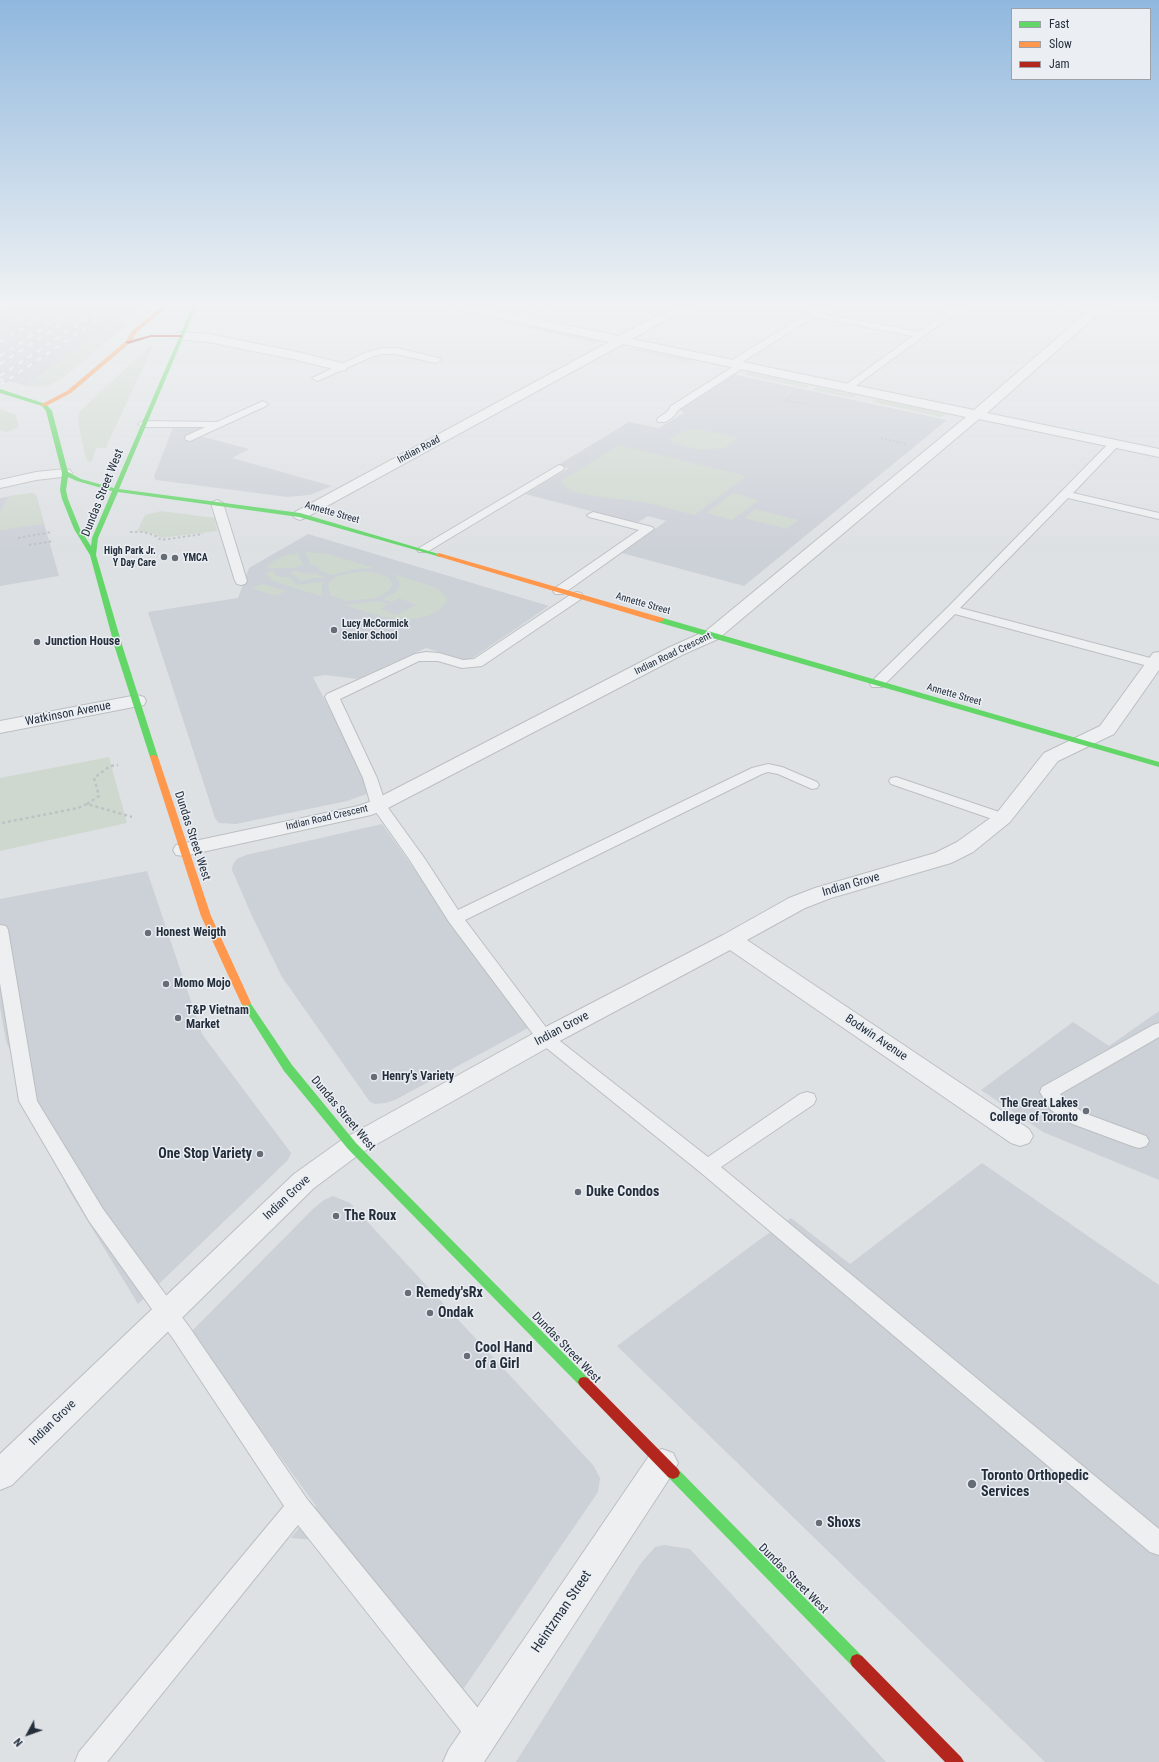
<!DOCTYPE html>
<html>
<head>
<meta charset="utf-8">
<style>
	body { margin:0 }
	#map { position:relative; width:1159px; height:1762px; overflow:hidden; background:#dee1e4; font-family:"Roboto Condensed",sans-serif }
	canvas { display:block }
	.legend { position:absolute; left:1011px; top:8px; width:140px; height:72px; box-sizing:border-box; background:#ebeff4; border:1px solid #9ca2aa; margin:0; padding:5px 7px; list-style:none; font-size:12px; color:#252f3c }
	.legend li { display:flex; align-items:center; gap:8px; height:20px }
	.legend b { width:20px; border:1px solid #9ca2aa }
	.north { position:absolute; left:8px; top:1714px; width:40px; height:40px; -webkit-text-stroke:3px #ebeff4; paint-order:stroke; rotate:229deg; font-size:11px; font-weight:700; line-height:16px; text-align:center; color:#252f3c }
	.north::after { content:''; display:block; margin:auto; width:14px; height:18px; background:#252f3c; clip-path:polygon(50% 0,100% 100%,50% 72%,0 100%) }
</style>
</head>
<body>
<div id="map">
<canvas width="1159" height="1762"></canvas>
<ul class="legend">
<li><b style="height:5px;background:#63d668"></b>Fast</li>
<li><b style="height:5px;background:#ff974d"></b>Slow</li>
<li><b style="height:5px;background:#b3261e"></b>Jam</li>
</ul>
<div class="north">N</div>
</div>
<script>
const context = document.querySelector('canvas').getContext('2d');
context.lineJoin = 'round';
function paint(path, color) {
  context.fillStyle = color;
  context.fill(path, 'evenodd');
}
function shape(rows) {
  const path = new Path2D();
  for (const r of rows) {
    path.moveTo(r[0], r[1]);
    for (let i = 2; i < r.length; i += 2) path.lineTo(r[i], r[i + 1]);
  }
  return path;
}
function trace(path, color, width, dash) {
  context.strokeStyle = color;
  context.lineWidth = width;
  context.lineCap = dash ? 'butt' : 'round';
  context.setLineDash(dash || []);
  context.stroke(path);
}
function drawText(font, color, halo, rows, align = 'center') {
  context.font = font + ' "Roboto Condensed",sans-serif';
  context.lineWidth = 3;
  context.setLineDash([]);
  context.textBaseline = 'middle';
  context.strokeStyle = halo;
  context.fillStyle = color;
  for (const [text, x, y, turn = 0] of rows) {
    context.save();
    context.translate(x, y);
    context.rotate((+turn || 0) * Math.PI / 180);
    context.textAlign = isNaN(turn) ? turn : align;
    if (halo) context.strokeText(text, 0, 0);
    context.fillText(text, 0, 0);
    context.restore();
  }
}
paint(shape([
	[41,305,147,305,96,335,26,386,0,378,0,330],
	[732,374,947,420,744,586,622,553,666,521,648,516,637,523,525,494,569,468,558,465,629,422,659,428,684,413,678,408],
	[173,427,207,427,200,436,249,449,232,458,332,486,310,495,287,497,156,480,154,478,155,474],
	[32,493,36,495,59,576,0,586,0,498],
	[308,534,549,606,468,661,426,648,357,679,325,675,313,677,372,792,347,801,236,824,219,823,215,818,148,612,238,598,249,568],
	[382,824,528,1028,395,1100,385,1103,375,1104,370,1102,282,977,252,916,232,870,233,864,237,859,246,855],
	[147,871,202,1034,291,1153,288,1160,138,1304,67,1187,6,1041,0,1007,0,899],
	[1159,1011,1159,1180,1043,1132,981,1090,1073,1022,1109,1046],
	[982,1163,1159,1285,1159,1762,1045,1762,617,1346,759,1240,791,1218,850,1264],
	[333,1196,350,1203,593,1465,600,1478,598,1492,447,1713,315,1540,291,1538,316,1506,190,1333,314,1208,324,1200],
	[664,1545,690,1549,886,1762,516,1762,641,1563,655,1547]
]), '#ccd0d7');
paint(shape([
	[15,305,41,305,0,330,0,314],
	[120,322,128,324,63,378,48,386,40,387,26,386,96,335],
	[532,326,595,339,600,341,596,343,528,328],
	[150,346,153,346,107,445,106,448,96,448,91,462,88,461,85,455,79,427,78,418,80,411],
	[630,348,640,349,692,360,688,362,627,349],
	[748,372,749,372,810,385,806,388,745,375],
	[817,387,856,395,853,398,813,390],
	[876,399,940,413,945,414,941,417,872,402],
	[0,409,16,415,19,427,7,432,0,430],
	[697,429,736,437,736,440,725,448,701,450,673,443,669,439,688,430],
	[619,445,746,476,695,515,643,502,600,497,570,491,561,481],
	[32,493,36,495,44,524,0,530,0,512,9,496],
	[733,493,759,500,732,520,706,513],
	[755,509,798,520,787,529,744,518],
	[161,511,215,518,217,531,161,538,152,533,137,531,145,515],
	[306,552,328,554,374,568,355,569,331,575,319,570,318,567,310,564],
	[298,553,303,565,294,568,267,568,275,560,283,556],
	[274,571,276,576,289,577,298,585,322,582,323,583,321,589,324,594,321,596,317,595,276,582,270,579,266,573,267,572],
	[297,571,306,574,314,573,327,578,314,578,301,581,290,572],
	[366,571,377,573,389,578,392,584,390,589,379,597,368,599,346,601,330,595,328,584,331,580,337,576,347,574],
	[394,574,437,588,447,597,446,602,440,610,430,615,418,618,407,619,383,617,344,605,378,601,388,604,381,609,397,615,416,605,399,598,392,602,383,599,395,592,399,587,399,582],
	[262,584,286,591,275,596,252,588],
	[109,757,127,823,0,851,0,778]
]), '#cfd8cf');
const lane = shape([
	[538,305,548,305,520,320,514,320,513,318,538,305],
	[821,305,831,305,820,313,919,332,957,305,966,305,850,390,847,391,842,388,844,386,913,336,814,317,739,364,744,364,746,366,678,410,674,416,666,422,658,422,657,420,658,418,667,412,671,406,734,366,729,366,727,364,729,362,821,305],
	[382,348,396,348,439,358,441,360,436,363,396,354,382,354,371,357,320,380,317,381,312,378,365,353,382,348],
	[263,401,268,404,266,406,190,441,186,440,185,438,186,436,205,427,143,427,138,424,143,421,217,422,263,401],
	[1114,441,1118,442,1119,444,1118,446,1073,493,1159,513,1159,519,1068,498,960,608,1158,660,1159,662,1158,666,1148,666,955,614,882,687,872,687,870,684,872,681,948,607,1110,442,1114,441],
	[559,465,563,466,564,468,563,470,427,552,419,552,417,550,419,548,559,465],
	[217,500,223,503,247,581,245,584,241,585,237,584,235,581,211,503,217,500],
	[593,512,652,527,654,529,563,594,555,594,553,591,555,588,639,530,589,517,587,515,593,512],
	[577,592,581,593,583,596,581,599,482,666,462,668,438,661,419,661,340,699,377,778,386,805,425,859,458,910,752,768,768,764,782,767,817,782,819,785,817,788,812,789,778,774,768,772,762,774,465,920,551,1034,708,1157,800,1094,807,1092,814,1094,816,1099,814,1104,721,1167,1159,1529,1159,1555,1150,1552,700,1172,539,1042,449,922,409,859,371,805,363,778,325,697,327,694,415,654,426,652,439,653,463,660,474,659,573,593,577,592],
	[896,777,1008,815,1011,818,1008,821,1003,823,998,821,891,784,889,781,891,778,896,777],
	[0,925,6,926,8,930,37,1101,103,1209,190,1328,307,1499,491,1724,495,1734,491,1744,481,1748,471,1744,298,1525,107,1762,75,1762,79,1752,284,1506,174,1340,89,1221,19,1101,0,983,0,925],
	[1159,1023,1159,1037,1060,1094,1065,1100,1084,1113,1146,1136,1149,1141,1146,1146,1139,1148,1132,1146,1070,1123,1051,1110,1040,1092,1042,1087,1153,1025,1159,1023]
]);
const street = shape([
	[446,305,468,305,619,336,678,305,692,305,690,307,632,339,974,410,1086,313,1058,307,1056,305,1080,305,1093,307,1095,305,1108,305,987,413,1159,449,1159,457,979,419,718,639,682,655,386,809,371,815,184,856,176,855,173,850,176,845,358,806,372,801,670,647,706,631,966,417,623,344,305,518,300,520,295,518,292,515,295,512,609,342,452,308,448,307,446,305],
	[181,332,208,334,293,351,346,364,347,367,346,370,341,371,293,359,208,342,177,339,175,336,177,333,181,332],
	[65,469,70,470,72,473,70,476,36,480,0,488,0,480,36,472,65,469],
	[1159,652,1159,670,1114,734,1058,761,1010,822,973,852,951,863,831,898,805,908,747,940,1029,1129,1033,1136,1029,1143,1020,1146,1011,1143,730,950,554,1044,361,1153,314,1188,12,1485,0,1490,0,1454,294,1174,343,1139,536,1032,723,935,789,898,815,888,935,853,957,842,996,814,1044,753,1100,726,1153,653,1159,652],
	[137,695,144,697,146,701,144,705,0,733,0,721,137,695],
	[662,1449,673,1453,678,1463,673,1473,484,1762,443,1762,449,1749,651,1453,662,1449]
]);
trace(lane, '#bcbfc2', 2);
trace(street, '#bcbfc2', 2);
trace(shape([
	[705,315,712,316],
	[0,324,29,305],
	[786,400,806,404],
	[783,402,791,396],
	[881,438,906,444]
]), '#bfc2c5', 1.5, [2, 2]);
trace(shape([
	[130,532,143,532,154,535,161,540,203,534],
	[18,538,52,532],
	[29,545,54,541]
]), '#bfc2c5', 2, [2.5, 2.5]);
trace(shape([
	[87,804,99,796,94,778,110,766,118,765],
	[2,823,78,808,87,804,132,817]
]), '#bfc2c5', 2.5, [3, 3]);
paint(lane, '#edeff0');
paint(street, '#edeff0');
paint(shape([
	[193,305,197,305,119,489,300,513,442,555,439,557,437,556,299,517,118,492,98,538,96,555,123,648,158,757,154,759,150,757,115,648,90,555,74,529,62,499,60,490,62,473,46,411,42,406,0,393,0,389,46,404,52,411,68,472,81,479,114,488,193,305],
	[68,477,77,481,112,491,92,538,91,546,80,529,68,499,66,490,68,477],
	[657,618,663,618,1159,762,1159,767,657,622,657,618],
	[246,1000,249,1001,292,1065,356,1143,588,1378,590,1382,588,1386,584,1387,580,1386,348,1149,284,1071,241,1003,243,1001,246,1000],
	[673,1467,678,1469,862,1656,864,1661,862,1666,857,1668,852,1666,668,1477,666,1473,668,1469,673,1467]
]), '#63d668');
paint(shape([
	[164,305,169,305,136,333,130,343,71,393,46,406,42,406,42,404,67,391,126,341,132,331,164,305],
	[439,553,663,618,664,620,660,622,657,622,437,556,436,555,439,553],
	[151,755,154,755,158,757,211,916,251,1003,249,1005,246,1006,243,1005,241,1003,201,916,150,757,151,755]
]), '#ff974d');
paint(shape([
	[151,335,181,335,183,336,181,337,151,337,128,344,125,342,151,335],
	[584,1377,588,1378,678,1469,680,1473,678,1477,673,1479,668,1477,580,1386,578,1382,580,1378,584,1377],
	[857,1654,862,1656,961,1757,964,1762,945,1762,852,1666,850,1661,852,1656,857,1654]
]), '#b3261e');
const rail = shape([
	[0,342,60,305],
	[0,356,79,305],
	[0,364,92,305],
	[0,376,108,305],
	[0,385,120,305]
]);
trace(rail, '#c7c9cb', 3);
trace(rail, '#ebeff4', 2, [5.5]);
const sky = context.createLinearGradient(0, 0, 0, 552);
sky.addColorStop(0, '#90b8de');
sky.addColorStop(0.55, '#f0f2f3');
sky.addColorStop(1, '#f0f2f300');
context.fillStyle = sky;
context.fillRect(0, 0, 1159, 552);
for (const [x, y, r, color] of [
	[164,557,4,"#666d77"],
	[175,558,4,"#666d77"],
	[334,630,4,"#666d77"],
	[37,642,4,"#666d77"],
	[148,933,4,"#666d77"],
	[166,984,4,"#666d77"],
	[178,1018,4,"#666d77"],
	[374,1077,4,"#666d77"],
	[1086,1111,4,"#666d77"],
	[260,1154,4,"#666d77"],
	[578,1192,4,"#666d77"],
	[336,1216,4,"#666d77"],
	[408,1293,4,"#666d77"],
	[430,1313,4,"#666d77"],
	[467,1356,4,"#666d77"],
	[972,1484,5,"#666d77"],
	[819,1523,4,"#666d77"]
]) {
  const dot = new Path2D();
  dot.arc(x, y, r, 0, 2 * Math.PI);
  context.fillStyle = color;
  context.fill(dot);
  trace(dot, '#ebeff4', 1.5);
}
drawText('10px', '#252f3c', '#ebeff4', [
	["Indian Road",419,450,-28],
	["Annette Street",332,513,16],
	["Annette Street",643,604,16],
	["Indian Road Crescent",673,654,-26],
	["Annette Street",954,695,16],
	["Indian Road Crescent",327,818,-13]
]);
drawText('bold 10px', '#252f3c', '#ebeff4', [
	["High Park Jr.",156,551,"right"],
	["Y Day Care",156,563,"right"],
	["YMCA",183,558],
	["Lucy McCormick",342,624],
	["Senior School",342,636]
], 'left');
drawText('12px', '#252f3c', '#ebeff4', [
	["Dundas Street West",103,493,-68],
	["Watkinson Avenue",68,714,-11],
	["Dundas Street West",192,836,72],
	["Indian Grove",851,885,-16],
	["Indian Grove",562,1029,-28],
	["Bodwin Avenue",876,1038,34],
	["Dundas Street West",343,1114,50],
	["Indian Grove",287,1198,-43],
	["Dundas Street West",566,1348,46],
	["Indian Grove",53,1423,-44],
	["Dundas Street West",793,1579,45]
]);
drawText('bold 12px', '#252f3c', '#ebeff4', [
	["Junction House",45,642],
	["Honest Weigth",156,933],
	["Momo Mojo",174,984],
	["T&P Vietnam",186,1011],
	["Market",186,1025],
	["Henry's Variety",382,1077],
	["The Great Lakes",1078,1104,"right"],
	["College of Toronto",1078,1118,"right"]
], 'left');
drawText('bold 14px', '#252f3c', '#ebeff4', [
	["One Stop Variety",252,1154,"right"],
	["Duke Condos",586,1192],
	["The Roux",344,1216],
	["Remedy'sRx",416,1293],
	["Ondak",438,1313],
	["Cool Hand",475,1348],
	["of a Girl",475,1364],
	["Toronto Orthopedic",981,1476],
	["Services",981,1492],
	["Shoxs",827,1523]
], 'left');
drawText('14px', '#252f3c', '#ebeff4', [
	["Heintzman Street",562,1612,-56]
]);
</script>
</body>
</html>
